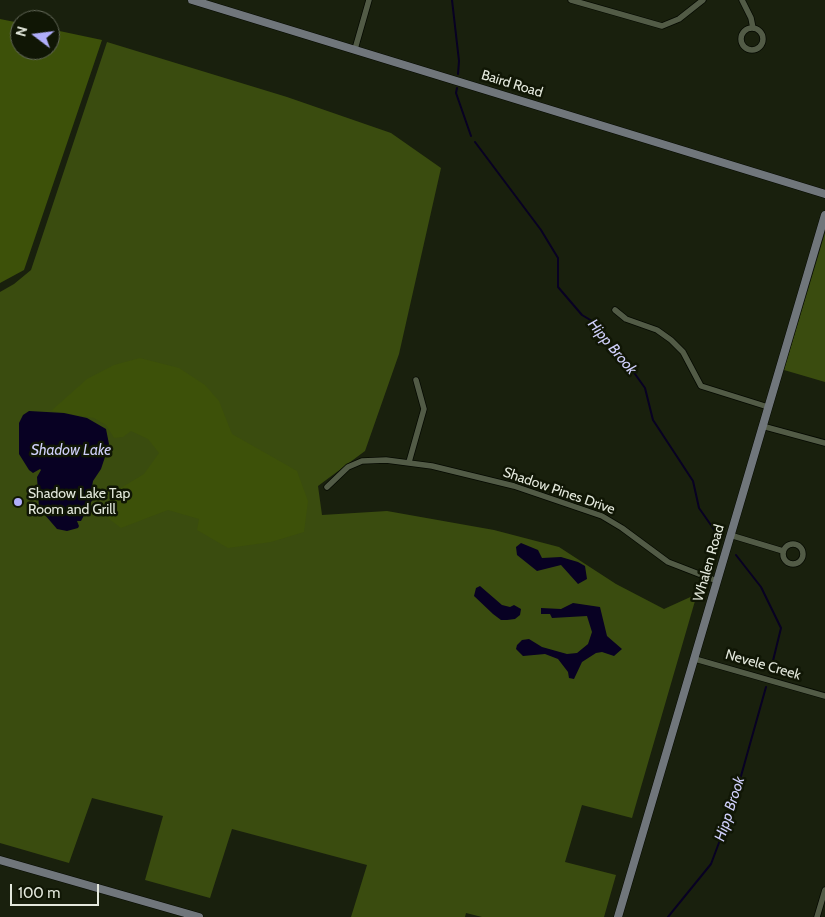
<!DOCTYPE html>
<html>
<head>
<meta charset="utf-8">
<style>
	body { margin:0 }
	#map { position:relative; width:825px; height:917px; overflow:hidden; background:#19200d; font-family:Cabin,sans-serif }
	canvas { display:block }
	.north { position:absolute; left:10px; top:10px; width:50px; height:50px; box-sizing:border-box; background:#101605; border:1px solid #656a5b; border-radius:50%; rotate:285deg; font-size:14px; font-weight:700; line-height:20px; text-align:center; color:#e4e9dd }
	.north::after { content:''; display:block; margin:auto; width:18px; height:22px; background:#b0aefa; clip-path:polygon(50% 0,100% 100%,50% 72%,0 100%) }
	.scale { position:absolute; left:10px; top:884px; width:89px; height:22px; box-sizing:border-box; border:2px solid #e4e9dd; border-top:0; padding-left:6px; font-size:15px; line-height:18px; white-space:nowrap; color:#e4e9dd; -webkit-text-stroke:4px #101605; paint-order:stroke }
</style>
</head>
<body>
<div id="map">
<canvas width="825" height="917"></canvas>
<div class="north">N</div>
<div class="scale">100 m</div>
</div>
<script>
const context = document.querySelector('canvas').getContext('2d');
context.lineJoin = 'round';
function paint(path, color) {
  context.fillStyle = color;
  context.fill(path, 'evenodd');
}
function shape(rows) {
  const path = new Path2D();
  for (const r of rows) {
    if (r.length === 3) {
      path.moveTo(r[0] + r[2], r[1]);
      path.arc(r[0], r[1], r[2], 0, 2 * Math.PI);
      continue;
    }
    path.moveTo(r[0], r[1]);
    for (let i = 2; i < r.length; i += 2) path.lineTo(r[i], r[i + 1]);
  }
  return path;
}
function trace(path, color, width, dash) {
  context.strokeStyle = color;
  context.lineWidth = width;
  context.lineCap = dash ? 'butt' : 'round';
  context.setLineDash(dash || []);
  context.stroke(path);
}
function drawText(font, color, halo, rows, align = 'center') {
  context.font = font + ' Cabin,sans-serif';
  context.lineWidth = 5;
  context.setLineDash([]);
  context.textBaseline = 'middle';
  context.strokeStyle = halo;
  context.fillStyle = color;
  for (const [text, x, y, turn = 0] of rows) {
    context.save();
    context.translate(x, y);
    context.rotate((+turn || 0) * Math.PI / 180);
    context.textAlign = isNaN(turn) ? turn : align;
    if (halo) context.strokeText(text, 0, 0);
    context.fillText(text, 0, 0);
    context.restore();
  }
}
paint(shape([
	[107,42,287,97,391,133,441,168,399,354,365,451,318,486,322,515,387,511,494,530,559,547,616,584,664,609,697,594,632,818,582,805,565,862,616,875,604,917,482,917,466,913,465,917,351,917,367,865,232,829,210,898,145,880,163,816,92,798,69,863,0,843,0,292,14,284,31,270],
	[825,233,825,382,784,370]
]), '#3a4c0f');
paint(shape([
	[0,19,20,23,20,50,50,50,50,29,102,40,24,270,0,283],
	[140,358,179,368,205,385,219,401,232,434,297,471,308,501,304,532,271,542,228,548,197,530,199,519,168,510,121,528,108,518,109,502,114,492,144,474,159,453,148,439,131,431,123,437,114,438,106,425,94,418,51,411,87,379,114,365]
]), '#3d5109');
paint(shape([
	[29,411,64,413,87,418,106,429,109,444,107,451,101,469,93,481,91,493,97,495,91,502,81,521,77,521,79,526,78,528,67,531,57,529,39,508,37,477,41,470,40,469,33,473,29,470,19,454,19,423,23,415],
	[521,543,538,550,542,558,561,557,578,562,585,566,587,579,578,584,561,565,537,571,517,555,516,547],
	[480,586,502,605,510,607,514,605,521,609,520,615,515,619,507,620,501,620,493,614,474,596,476,588],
	[573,603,600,607,607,636,622,649,614,656,602,652,596,653,582,662,574,679,569,678,568,672,558,659,545,654,523,656,516,649,517,645,522,640,529,639,542,647,567,654,577,653,588,644,592,632,587,616,552,618,550,614,541,614,541,608,561,609]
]), '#080123');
trace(shape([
	[452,0,459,61,458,74],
	[457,88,456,93,471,136],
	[475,142,541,230,558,258,558,287,582,315,592,321,601,339,625,360,645,388,653,420,693,481,699,508,720,538],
	[736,555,761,587,781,628,770,673],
	[668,917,711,864,732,808,766,687]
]), '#080123', 2);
const street = shape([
	[571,0,662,26,679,19,703,0],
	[742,0,751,18,753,28],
	[752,39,11],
	[355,49,369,0],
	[615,310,626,319,657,330,671,340,683,352,701,386,768,407],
	[762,426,825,443],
	[409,462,424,409,416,380],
	[327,487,348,467,362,461,386,460,432,466,514,486,602,516,622,528,668,562,717,581],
	[730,535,783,551],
	[793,554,10],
	[695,659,825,696],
	[817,917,825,890]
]);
const secondary = shape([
	[192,0,825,194],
	[0,860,199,917],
	[618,917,825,215]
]);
trace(street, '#050900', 7);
trace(secondary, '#050900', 9);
trace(street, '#525b46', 5.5);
trace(secondary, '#70767b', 8);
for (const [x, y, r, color] of [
	[18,502,5,"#b0aefa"]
]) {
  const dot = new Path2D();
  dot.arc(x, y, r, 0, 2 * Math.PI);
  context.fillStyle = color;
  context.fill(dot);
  trace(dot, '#101605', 2);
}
drawText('14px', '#e4e9dd', '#101605', [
	["Baird Road",512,84,17],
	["Shadow Pines Drive",559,491,19],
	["Whalen Road",709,563,-74],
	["Nevele Creek",763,665,16]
]);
drawText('14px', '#e4e9dd', '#101605', [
	["Shadow Lake Tap",28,494],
	["Room and Grill",28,510]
], 'left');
drawText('italic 15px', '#cfcffa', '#101605', [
	["Hipp Brook",612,347,50],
	["Shadow Lake",71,451],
	["Hipp Brook",730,809,-72]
]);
</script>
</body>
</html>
